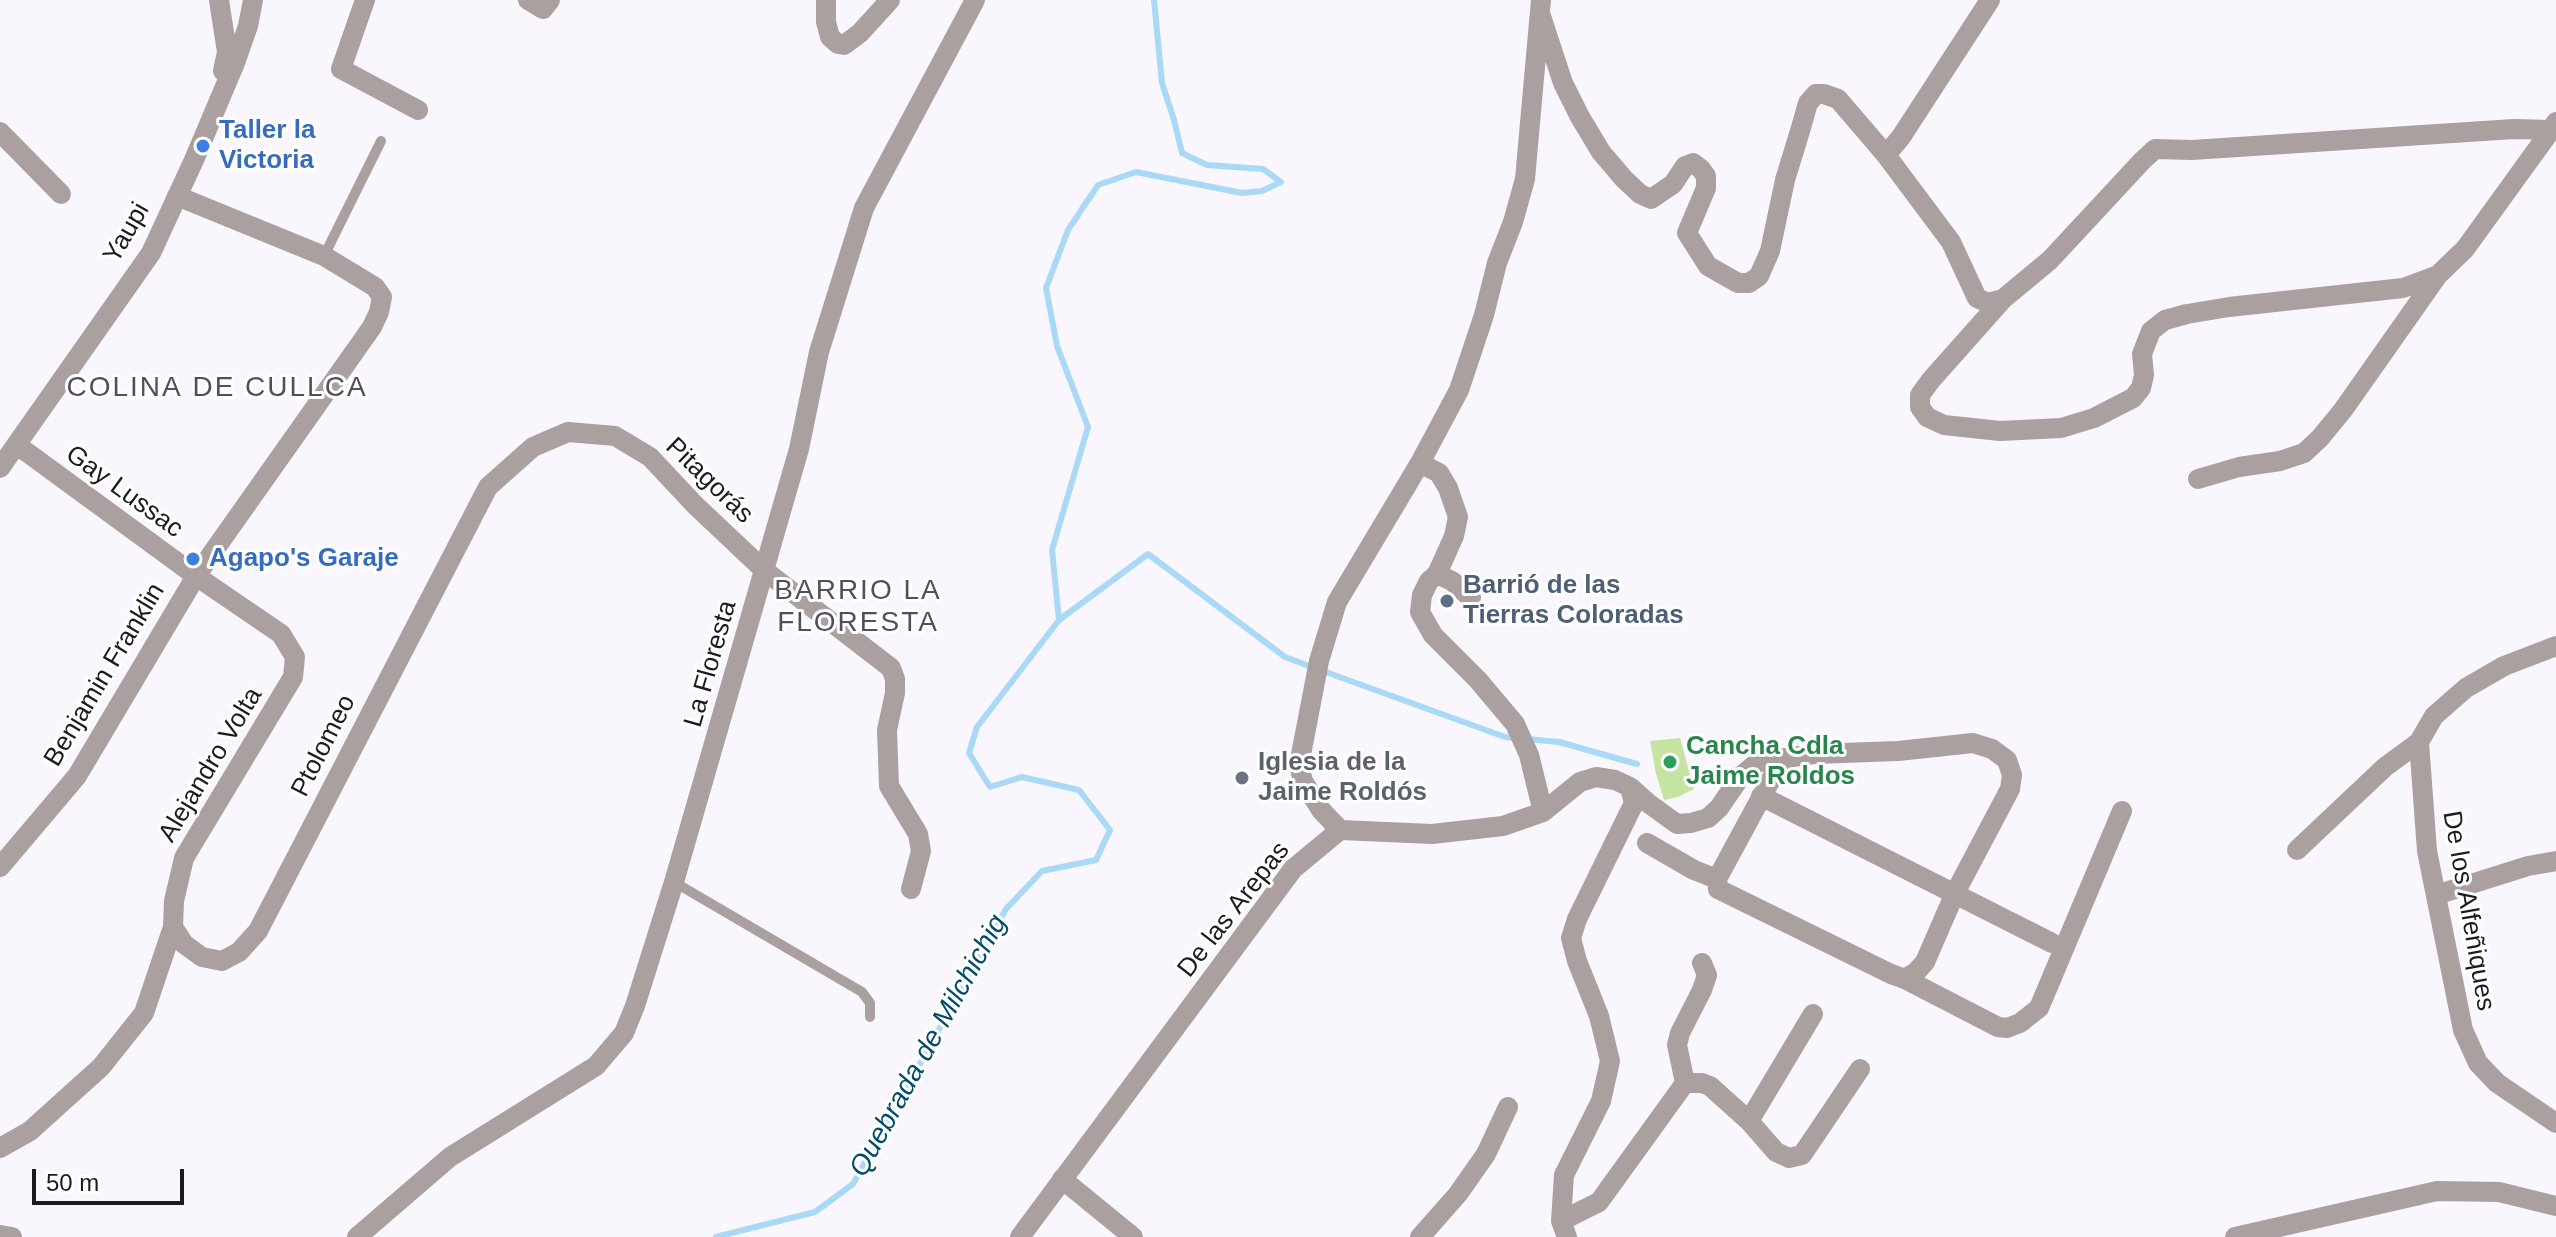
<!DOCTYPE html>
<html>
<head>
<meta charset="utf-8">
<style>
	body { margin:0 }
	#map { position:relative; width:2556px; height:1237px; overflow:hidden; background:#f9f6fe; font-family:Helvetica,sans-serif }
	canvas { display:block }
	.scale { position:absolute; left:32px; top:1169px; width:152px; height:36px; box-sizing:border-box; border:4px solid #1d1a21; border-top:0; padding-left:10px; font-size:24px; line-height:28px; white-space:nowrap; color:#1d1a21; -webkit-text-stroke:6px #fff; paint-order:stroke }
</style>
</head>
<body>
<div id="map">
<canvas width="2556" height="1237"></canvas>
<div class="scale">50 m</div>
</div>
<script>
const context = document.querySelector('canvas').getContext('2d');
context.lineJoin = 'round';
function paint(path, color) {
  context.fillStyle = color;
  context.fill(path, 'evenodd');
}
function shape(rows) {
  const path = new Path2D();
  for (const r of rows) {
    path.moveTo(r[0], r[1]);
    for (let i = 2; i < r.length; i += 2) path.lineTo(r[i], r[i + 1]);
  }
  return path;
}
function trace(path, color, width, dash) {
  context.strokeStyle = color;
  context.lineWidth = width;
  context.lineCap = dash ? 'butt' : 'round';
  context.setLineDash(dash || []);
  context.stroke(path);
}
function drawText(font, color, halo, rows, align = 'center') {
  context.font = font + ' Helvetica,sans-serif';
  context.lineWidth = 6;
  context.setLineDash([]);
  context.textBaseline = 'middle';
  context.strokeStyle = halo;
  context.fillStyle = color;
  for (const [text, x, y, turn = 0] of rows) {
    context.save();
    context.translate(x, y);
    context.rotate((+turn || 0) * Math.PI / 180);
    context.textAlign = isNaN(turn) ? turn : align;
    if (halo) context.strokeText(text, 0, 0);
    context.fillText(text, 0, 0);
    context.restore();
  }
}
paint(shape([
	[1680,738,1694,789,1678,797,1664,800,1656,774,1650,741]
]), '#c6e4a1');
trace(shape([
	[1059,620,1052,550,1088,427,1057,346,1046,288,1068,230,1098,185,1136,172,1242,193,1262,191,1281,182,1263,169,1207,165,1182,153,1174,120,1162,83,1154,0],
	[1323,671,1505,737,1516,738],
	[1527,739,1559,742,1637,764],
	[716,1237,815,1212,853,1184,1006,909,1042,871,1096,860,1110,830,1079,790,1022,777,990,787,969,753,977,727,1059,620,1148,554,1285,657,1312,667]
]), '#a9d9f6', 6);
trace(shape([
	[324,256,381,141],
	[674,882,862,992,870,1003,870,1017]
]), '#aaa09f', 10);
trace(shape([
	[219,0,227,52,223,71],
	[365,0,341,69,418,110],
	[528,0,543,9,550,0],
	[826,0,826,22,830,37,838,44,844,45,860,33,890,0],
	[1541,16,1563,83,1580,117,1601,152,1624,179,1640,194,1651,199,1673,184,1685,166,1693,163,1701,169,1706,176,1706,188,1687,233,1708,266,1738,283,1749,283,1759,276,1770,251,1785,180,1800,131,1808,103,1816,94,1824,94,1838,99,1886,155,1951,242,1977,298,1988,303,2003,299,2050,260,2142,161,2155,149,2192,150,2514,129,2551,130,2556,122],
	[0,132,61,194],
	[1886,155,1901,137,1990,0],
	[2003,299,1931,380,1920,395,1920,407,1927,417,1944,425,2000,431,2061,428,2094,418,2133,398,2141,388,2144,375,2142,354,2147,341,2151,331,2165,320,2187,314,2229,307,2403,288,2438,275,2465,249,2551,130],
	[1420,463,1439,473,1448,488,1458,517,1454,536,1437,574],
	[0,468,151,253,194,160,235,63,248,26,253,0],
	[2198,479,2239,467,2280,461,2304,453,2320,438,2343,410,2438,275],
	[1471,598,1452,581,1437,574,1429,581,1422,595,1420,612,1433,635,1478,680,1515,724,1529,755,1543,812],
	[2556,646,2504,666,2466,688,2434,716,2419,742,2427,851,2463,1030,2478,1063,2497,1083,2556,1123],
	[1630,787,1648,803,1677,824,1691,823,1708,818,1719,808,1741,776,1758,762,1814,754,1898,751,1973,743,1992,749,2007,760,2012,775,2010,789,1955,893,1925,962,1916,972,1905,979,1891,974,1718,889,1717,879,1782,759],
	[1761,796,2052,943],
	[1340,830,1321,810,1303,781,1299,765,1319,661,1337,602,1420,463,1459,390,1484,315,1497,263,1513,222,1525,179,1541,0],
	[1647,843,1694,870,1717,879],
	[2297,850,2385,767,2419,742],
	[0,867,77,776,196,576,372,327,379,312,382,297,375,287,324,256,177,196],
	[2436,895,2528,866,2556,861],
	[173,927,184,944,202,957,222,961,239,952,258,931,488,487,533,447,568,432,615,436,650,457,695,505,765,571,891,668,895,679,895,693,887,730,889,786,918,834,921,851,911,889],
	[1905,979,1998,1027,2007,1028,2020,1023,2039,1008,2122,811],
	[1685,1083,1677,1045,1680,1033,1702,990,1707,975,1702,963],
	[1749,1121,1813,1014],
	[0,1148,30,1131,101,1067,144,1013,173,927,174,901,184,858,293,677,295,657,281,634,196,576,17,445],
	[1062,1179,1133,1237],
	[1561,1221,1599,1202,1685,1083,1702,1083,1710,1086,1749,1121,1776,1152,1789,1158,1802,1155,1860,1069],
	[0,1235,12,1237],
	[357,1237,450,1157,596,1066,624,1033,635,1006,674,882,799,449,819,352,864,208,975,0],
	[1020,1237,1293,869,1340,830,1432,834,1503,826,1543,812,1580,782,1596,777,1615,780,1630,787,1634,803,1577,919,1571,938,1577,961,1599,1016,1610,1061,1601,1101,1564,1175,1561,1221,1567,1237],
	[1420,1237,1458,1194,1486,1154,1508,1107],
	[2235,1237,2437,1191,2499,1192,2556,1206]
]), '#aaa09f', 20);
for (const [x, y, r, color] of [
	[203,146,8,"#3f7fe0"],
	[193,559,8,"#3f7fe0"],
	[1447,601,8,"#5c6f8a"],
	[1670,762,8,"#2e9e5b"],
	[1242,778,8,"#6b7280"]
]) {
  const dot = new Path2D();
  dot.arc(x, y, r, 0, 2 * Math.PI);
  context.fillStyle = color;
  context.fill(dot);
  trace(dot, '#fff', 3);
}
drawText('bold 26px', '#366cbe', '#fff', [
	["Taller la",219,131],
	["Victoria",219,161],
	["Agapo's Garaje",209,559]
], 'left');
drawText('26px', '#1d1a21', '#fff', [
	["Yaupi",127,233,-60],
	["Pitagorás",709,481,44],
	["Gay Lussac",124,492,36],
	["La Floresta",711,664,-74],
	["Benjamin Franklin",105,675,-59],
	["Ptolomeo",324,746,-63],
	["Alejandro Volta",211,765,-59],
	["De las Arepas",1234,910,-52],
	["De los Alfeñiques",2468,911,80]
]);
drawText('bold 26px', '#4e5e75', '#fff', [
	["Barrió de las",1463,586],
	["Tierras Coloradas",1463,616]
], 'left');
drawText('bold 26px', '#27864d', '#fff', [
	["Cancha Cdla",1686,747],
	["Jaime Roldos",1686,777]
], 'left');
drawText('bold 26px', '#5b616d', '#fff', [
	["Iglesia de la",1258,763],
	["Jaime Roldós",1258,793]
], 'left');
context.letterSpacing = '2px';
drawText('28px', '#544d5d', '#fff', [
	["COLINA DE CULLCA",217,388],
	["BARRIO LA",858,591],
	["FLORESTA",858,623]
]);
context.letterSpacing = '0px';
drawText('italic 28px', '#014c6b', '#fff', [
	["Quebrada de Milchichig",929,1046,-61]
]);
</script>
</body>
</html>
